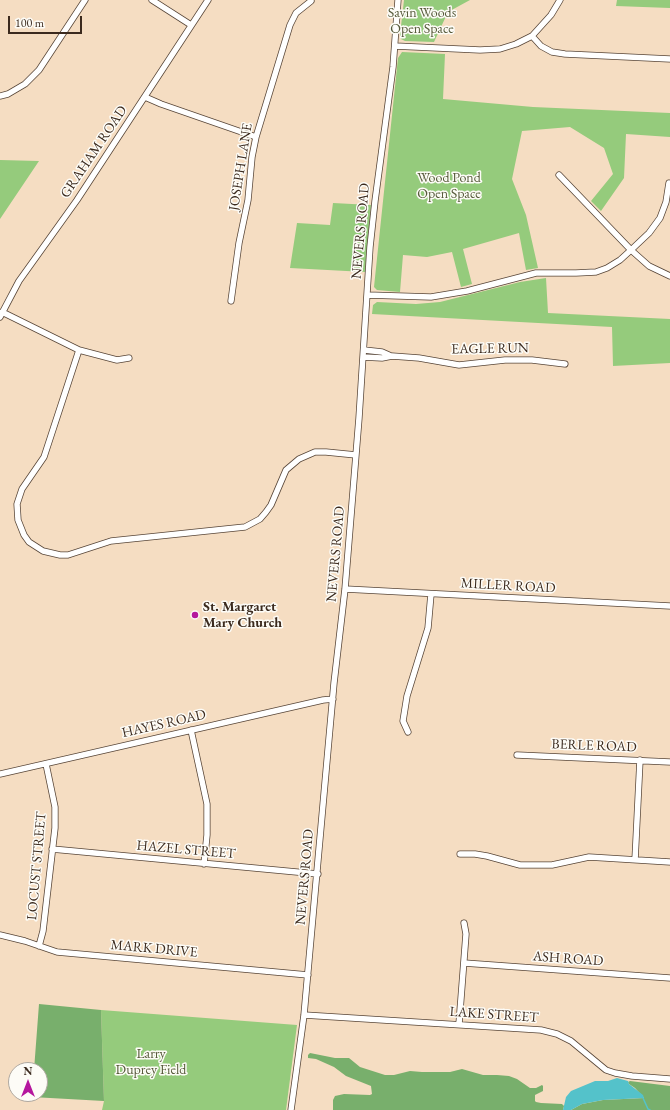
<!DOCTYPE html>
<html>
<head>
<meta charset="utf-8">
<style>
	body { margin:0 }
	#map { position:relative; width:670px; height:1110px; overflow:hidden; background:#f5ddc2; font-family:"EB Garamond",serif }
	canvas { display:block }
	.north { position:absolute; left:8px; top:1062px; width:40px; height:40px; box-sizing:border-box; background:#fdfcf7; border:1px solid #afa8a0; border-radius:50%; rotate:0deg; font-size:11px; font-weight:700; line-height:16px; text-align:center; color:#3b2a1e }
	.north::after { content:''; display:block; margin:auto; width:14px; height:18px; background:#b5179e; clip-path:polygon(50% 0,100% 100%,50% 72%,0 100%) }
	.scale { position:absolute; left:8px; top:16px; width:74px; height:18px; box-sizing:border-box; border:2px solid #3b2a1e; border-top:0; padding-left:5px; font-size:12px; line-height:14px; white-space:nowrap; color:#3b2a1e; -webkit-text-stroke:3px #fdfcf7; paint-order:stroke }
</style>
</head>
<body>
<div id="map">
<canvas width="670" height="1110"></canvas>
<div class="north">N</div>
<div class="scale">100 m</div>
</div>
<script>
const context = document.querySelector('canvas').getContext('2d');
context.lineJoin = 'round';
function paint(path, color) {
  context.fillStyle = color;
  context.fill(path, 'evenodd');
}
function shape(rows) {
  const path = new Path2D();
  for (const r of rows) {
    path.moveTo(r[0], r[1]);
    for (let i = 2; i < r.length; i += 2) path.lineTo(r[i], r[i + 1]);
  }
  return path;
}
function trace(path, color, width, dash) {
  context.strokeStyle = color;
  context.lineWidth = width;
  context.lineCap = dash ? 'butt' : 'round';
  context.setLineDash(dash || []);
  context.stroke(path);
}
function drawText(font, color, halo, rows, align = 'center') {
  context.font = font + ' "EB Garamond",serif';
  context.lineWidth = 3;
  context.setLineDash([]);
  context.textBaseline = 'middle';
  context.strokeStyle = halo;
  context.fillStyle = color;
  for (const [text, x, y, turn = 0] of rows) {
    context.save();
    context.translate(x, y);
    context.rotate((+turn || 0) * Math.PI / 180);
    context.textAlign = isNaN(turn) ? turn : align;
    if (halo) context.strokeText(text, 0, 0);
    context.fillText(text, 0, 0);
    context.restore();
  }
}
paint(shape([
	[404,0,470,0,448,12,434,42,405,41,401,39,400,35],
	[617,0,670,0,670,8,616,6],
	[402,52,445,54,443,99,533,107,670,113,670,137,626,134,624,178,601,211,591,201,613,174,604,148,570,127,522,131,512,179,526,215,538,268,526,270,519,233,463,249,472,284,461,287,452,252,427,257,403,255,400,292,377,290,374,287,398,58],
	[0,160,39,161,0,219],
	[333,203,371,205,365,272,290,268,297,223,330,225],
	[546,278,548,313,670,319,670,363,613,366,612,327,372,314,373,305,377,302,416,304,440,302,520,282],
	[101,1010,297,1025,286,1110,102,1110,104,1101]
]), '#95cb7c');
paint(shape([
	[39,1004,101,1010,104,1101,32,1097,32,1094,40,1094,40,1070,34,1070],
	[310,1053,335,1058,349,1058,360,1067,385,1075,394,1075,410,1071,422,1072,450,1072,462,1069,483,1075,497,1075,509,1076,517,1079,530,1088,536,1088,542,1085,543,1086,543,1091,535,1095,535,1101,536,1102,541,1103,562,1104,564,1106,563,1110,333,1110,333,1100,335,1096,344,1094,370,1095,372,1094,371,1086,346,1076,334,1067,316,1059,308,1058,308,1055],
	[630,1081,670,1086,670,1110,571,1110,582,1104,603,1100,644,1098,635,1088,629,1084,628,1082]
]), '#78af6c');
paint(shape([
	[617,1078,628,1081,629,1084,643,1095,644,1098,603,1100,582,1104,571,1110,563,1110,566,1097,571,1091,595,1081,608,1081]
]), '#54c2ca');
trace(shape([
	[643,1098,648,1109,650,1110]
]), '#54c2ca', 1.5);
const minor = shape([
	[152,0,191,25],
	[532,36,541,46,552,52,565,54,670,59],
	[395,46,480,50,500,49,516,44,532,36,551,15,560,0],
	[0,96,8,94,25,84,39,70,85,0],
	[145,97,161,104,256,137],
	[559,175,631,250,649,266,670,276],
	[367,295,431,297,467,291,536,273,576,273,596,272,607,268,620,260,631,250,649,233,660,218,666,202,669,183],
	[231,301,239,243,248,200,252,157,256,137,290,25,296,13,311,1],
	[2,312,79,350,117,360,129,358],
	[0,317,19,281,77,200,208,0],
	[79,350,44,457,22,489,17,504,18,520,24,535,29,542,43,551,60,555,68,555,111,541,245,527,260,519,266,512,271,505,286,470,299,459,315,452,326,452,356,455],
	[364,350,382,352,391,356],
	[363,357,382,358,392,356,419,358,459,365,505,360,532,360,565,364],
	[345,589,670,606],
	[191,730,207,804,207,835,204,864],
	[408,732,403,721,407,696,428,628,431,594],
	[517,755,670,762],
	[0,774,323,700,333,699],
	[52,849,318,874],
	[460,854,475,854,487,856,520,865,552,865,589,857,670,862],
	[635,860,640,760],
	[0,935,25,941,57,952,308,975],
	[39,946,43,931,55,828,55,807,46,764],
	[464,963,670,978],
	[304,1015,541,1030,557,1034,571,1041,606,1070,615,1073,632,1076,670,1079],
	[459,1024,466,934,464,923],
	[291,1110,304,1015,334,683,345,589,359,418,370,247,375,201,393,67,398,0]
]);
trace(minor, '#574537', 7);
trace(minor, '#fff', 5.5);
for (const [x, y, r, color] of [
	[195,615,4,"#b5179e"]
]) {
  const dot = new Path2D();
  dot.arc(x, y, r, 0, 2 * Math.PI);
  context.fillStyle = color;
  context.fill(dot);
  trace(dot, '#fdfcf7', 1.5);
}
drawText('14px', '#565a3a', '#fdfcf7', [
	["Savin Woods",422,13],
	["Open Space",422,29],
	["Wood Pond",449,178],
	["Open Space",449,194],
	["Larry",151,1054],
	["Duprey Field",151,1070]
]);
drawText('14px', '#3b2a1e', '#fdfcf7', [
	["GRAHAM ROAD",94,152,-56],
	["JOSEPH LANE",241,167,-81],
	["NEVERS ROAD",361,231,-85],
	["EAGLE RUN",490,349,-1],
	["NEVERS ROAD",336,554,-85],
	["MILLER ROAD",508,586,3],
	["HAYES ROAD",164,724,-13],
	["BERLE ROAD",594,746,2],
	["HAZEL STREET",186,850,5],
	["LOCUST STREET",37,866,-85],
	["NEVERS ROAD",305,877,-85],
	["MARK DRIVE",154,949,5],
	["ASH ROAD",568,959,4],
	["LAKE STREET",494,1015,4]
]);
drawText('bold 14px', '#3b2a1e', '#fdfcf7', [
	["St. Margaret",203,607],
	["Mary Church",203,623]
], 'left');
</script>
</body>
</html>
